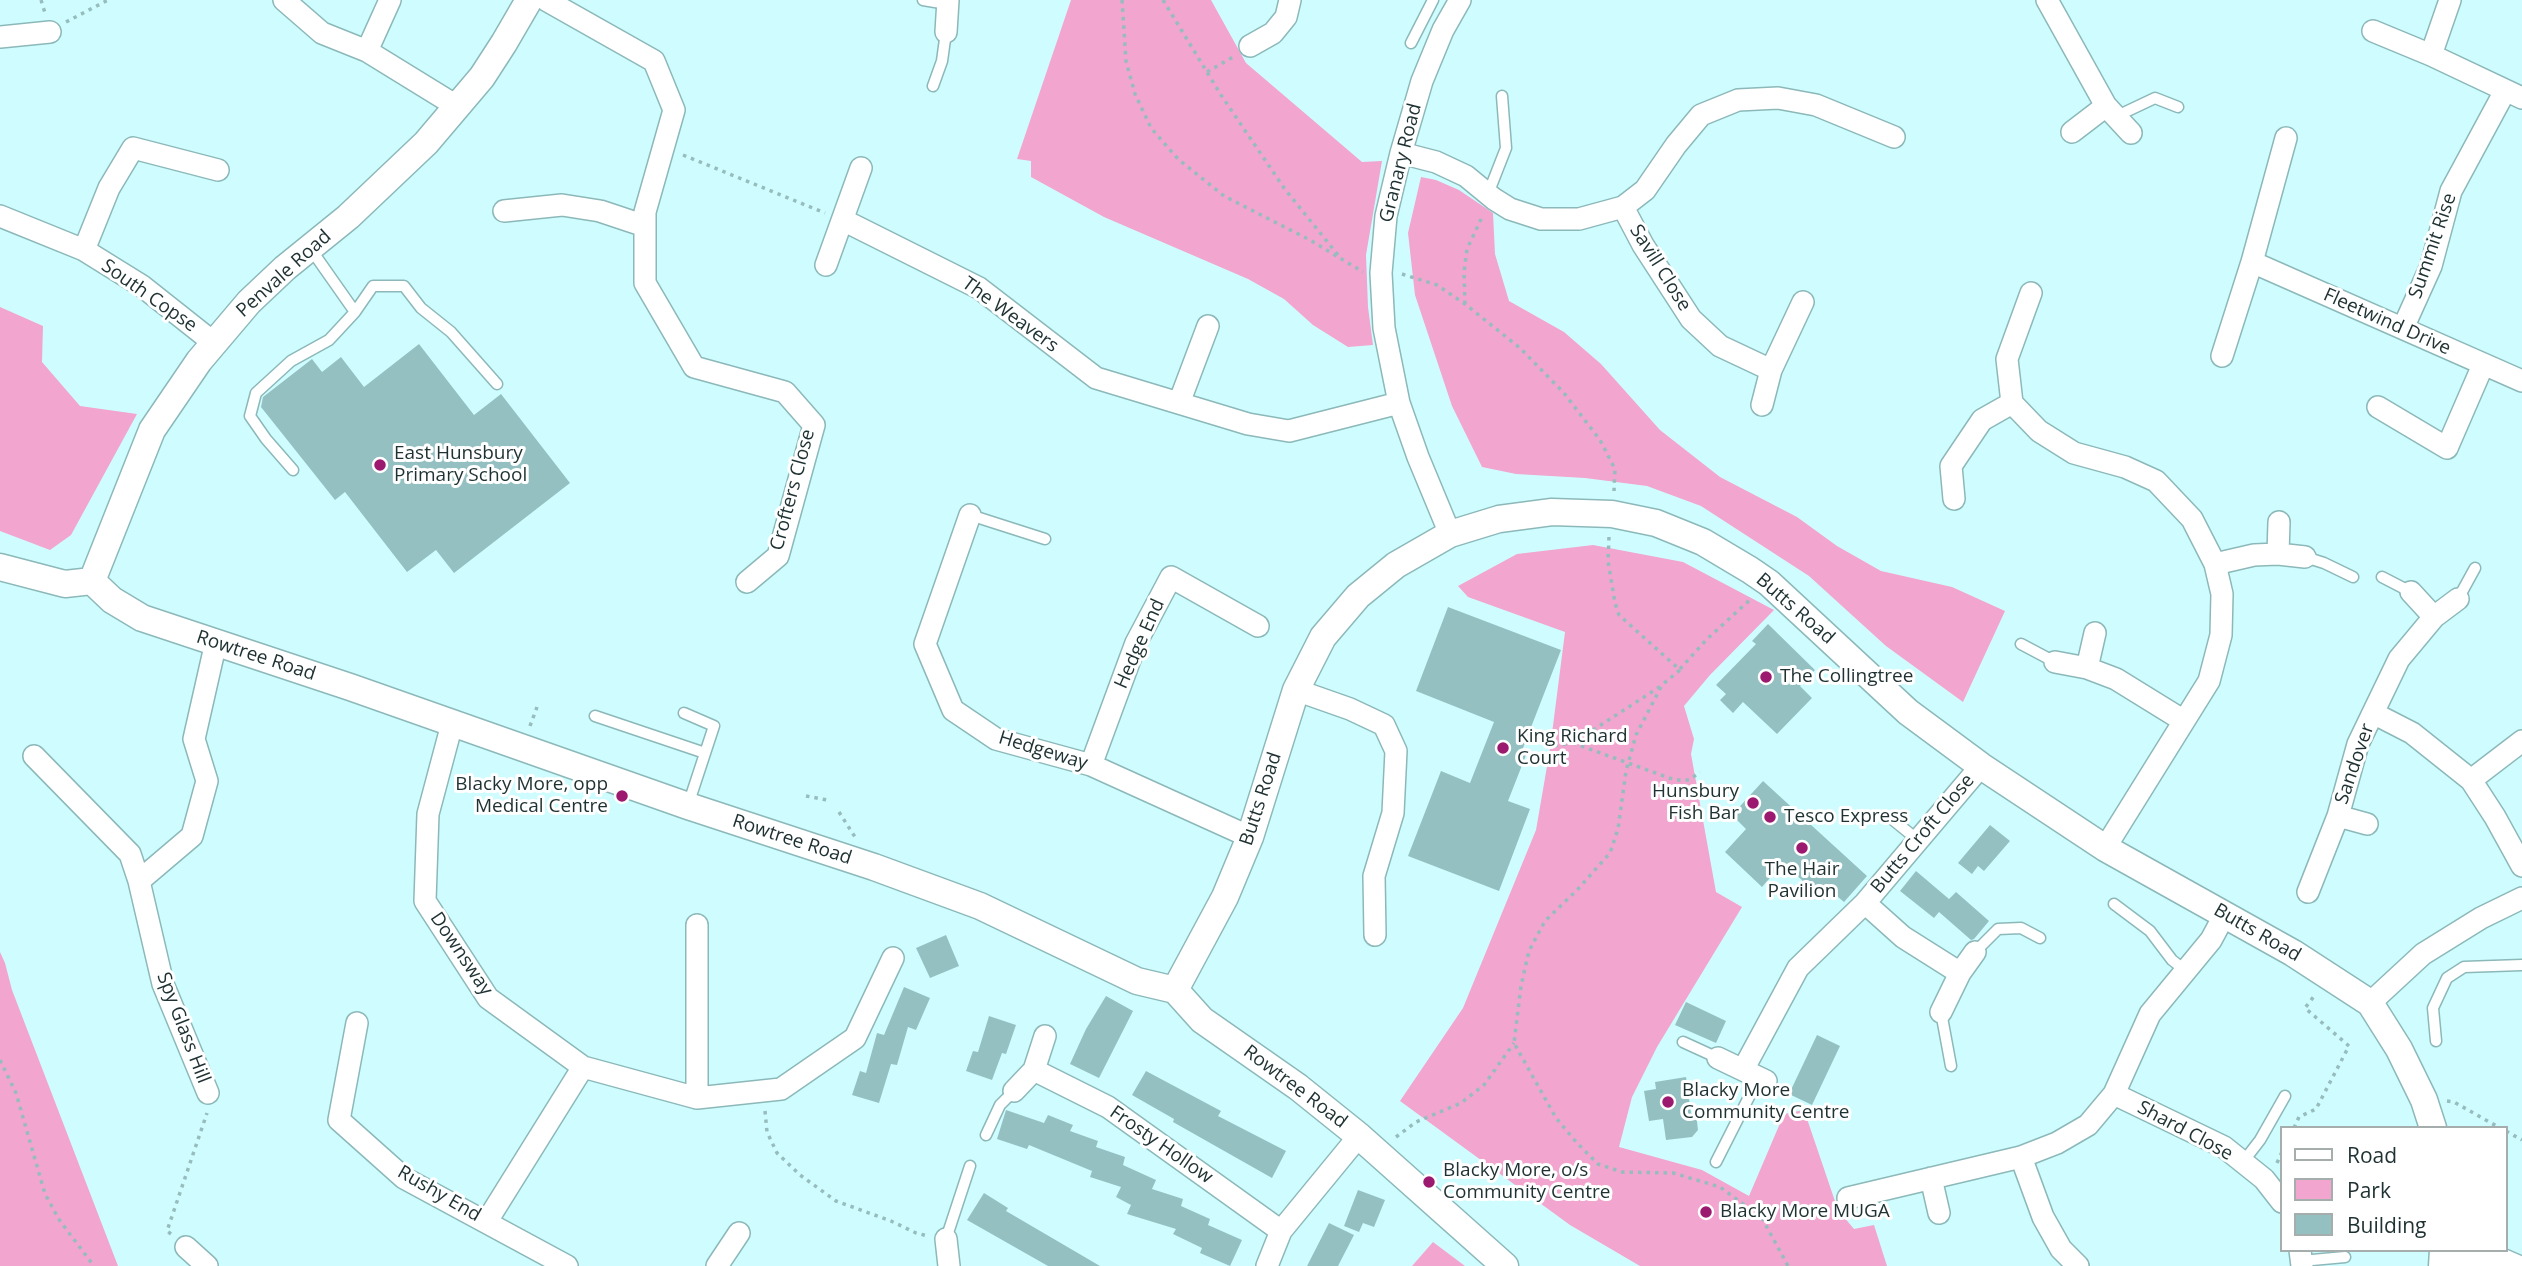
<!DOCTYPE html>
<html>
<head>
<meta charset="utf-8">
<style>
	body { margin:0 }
	#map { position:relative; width:2522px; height:1266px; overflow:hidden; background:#cffdff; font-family:"Open Sans",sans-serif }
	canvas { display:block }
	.legend { position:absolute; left:2280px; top:1126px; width:228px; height:126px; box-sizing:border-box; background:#fff; border:2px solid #a5adad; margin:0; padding:9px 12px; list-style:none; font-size:21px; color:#1f3132 }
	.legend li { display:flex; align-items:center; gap:14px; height:35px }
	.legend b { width:35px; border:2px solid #a5adad }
</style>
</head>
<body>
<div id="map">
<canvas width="2522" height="1266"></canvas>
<ul class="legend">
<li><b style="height:9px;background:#fff"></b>Road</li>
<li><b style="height:19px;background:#f2a5ce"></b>Park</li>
<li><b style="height:19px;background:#94c0c2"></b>Building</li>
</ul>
</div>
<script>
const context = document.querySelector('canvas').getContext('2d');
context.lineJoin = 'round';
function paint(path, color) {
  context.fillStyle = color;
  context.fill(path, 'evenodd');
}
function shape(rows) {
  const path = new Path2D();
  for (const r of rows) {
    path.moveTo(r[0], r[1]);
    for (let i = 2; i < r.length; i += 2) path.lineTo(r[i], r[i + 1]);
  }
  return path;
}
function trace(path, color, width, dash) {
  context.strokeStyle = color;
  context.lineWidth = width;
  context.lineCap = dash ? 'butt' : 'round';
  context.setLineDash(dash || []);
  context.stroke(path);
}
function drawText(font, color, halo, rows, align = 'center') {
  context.font = font + ' "Open Sans",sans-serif';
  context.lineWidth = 6;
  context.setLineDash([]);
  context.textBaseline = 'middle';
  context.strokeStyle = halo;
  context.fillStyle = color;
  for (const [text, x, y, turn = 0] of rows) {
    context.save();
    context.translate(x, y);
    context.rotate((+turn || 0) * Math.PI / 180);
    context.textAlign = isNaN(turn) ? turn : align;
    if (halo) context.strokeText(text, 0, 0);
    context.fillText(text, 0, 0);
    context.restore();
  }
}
paint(shape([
	[1071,0,1211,0,1246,63,1362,162,1382,161,1366,255,1368,307,1373,345,1348,347,1313,325,1284,299,1248,279,1104,217,1031,177,1031,161,1017,159],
	[1421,177,1436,180,1459,190,1493,213,1495,254,1509,301,1564,332,1601,364,1660,430,1720,477,1797,517,1837,546,1881,571,1952,587,2005,611,1963,702,1886,646,1809,576,1701,506,1647,486,1585,478,1516,474,1482,467,1452,406,1415,295,1408,233],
	[0,307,43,326,42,362,80,406,137,414,71,535,50,550,0,531],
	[1593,545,1683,562,1774,610,1710,675,1684,706,1694,739,1691,754,1716,892,1742,907,1657,1047,1632,1097,1619,1147,1702,1170,1749,1196,1784,1114,1804,1110,1838,1210,1854,1229,1874,1225,1887,1266,1640,1266,1570,1225,1400,1101,1463,1008,1536,830,1550,749,1565,632,1468,597,1458,586,1517,554],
	[0,952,5,963,12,990,118,1266,0,1266],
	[1433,1242,1465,1266,1412,1266]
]), '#f2a5ce');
paint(shape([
	[419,344,474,415,501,394,570,483,454,573,436,550,407,572,345,492,335,500,261,407,263,397,312,359,322,372,341,357,364,387],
	[1448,607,1561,650,1523,748,1528,750,1508,801,1530,809,1499,891,1408,856,1441,771,1470,783,1494,722,1416,691],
	[1768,624,1815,670,1800,686,1812,698,1777,734,1743,702,1733,713,1720,700,1726,694,1716,685,1756,644,1752,641],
	[1763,781,1867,876,1844,902,1832,892,1824,900,1783,863,1762,887,1725,852,1746,829,1732,815],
	[1990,825,2010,841,1984,871,1978,866,1972,874,1958,863],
	[1916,871,1949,899,1956,892,1989,921,1974,939,1971,940,1939,912,1934,918,1900,891],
	[946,935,959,966,930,978,916,948],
	[904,987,930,998,916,1030,908,1027,897,1065,891,1064,879,1103,852,1095,860,1071,866,1073,877,1033,884,1035],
	[1106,996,1133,1011,1099,1078,1070,1064,1086,1029],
	[1686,1002,1726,1021,1716,1043,1675,1025],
	[989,1016,1016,1025,1006,1054,1002,1053,992,1080,966,1071,973,1051,978,1052],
	[1817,1035,1840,1046,1812,1105,1789,1094],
	[1146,1071,1221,1111,1218,1116,1286,1151,1272,1178,1173,1122,1174,1119,1132,1095],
	[1686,1077,1691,1113,1696,1113,1698,1130,1692,1137,1666,1140,1663,1119,1649,1121,1644,1091,1656,1089,1655,1082],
	[1006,1110,1044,1123,1048,1115,1073,1125,1070,1131,1098,1141,1096,1147,1125,1157,1123,1165,1156,1180,1152,1189,1183,1199,1181,1206,1210,1219,1208,1225,1242,1240,1230,1266,1200,1253,1202,1248,1173,1234,1176,1229,1127,1214,1131,1205,1116,1197,1121,1187,1090,1177,1092,1171,1029,1145,1027,1149,997,1139],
	[1358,1190,1385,1200,1374,1227,1363,1223,1359,1232,1344,1226],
	[984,1193,1008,1208,1006,1211,1100,1266,1048,1266,967,1220],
	[1329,1223,1354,1235,1338,1266,1307,1266]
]), '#94c0c2');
const service = shape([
	[923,0,947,4],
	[1411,43,1433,0],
	[933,86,942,61,946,32],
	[2117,116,2155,98,2178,107],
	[1488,194,1506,148,1502,96],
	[355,312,373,286,404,286,421,308,451,332,497,384],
	[293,470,266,439,250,416,256,393,291,361,329,340,355,312,310,248],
	[970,515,1045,539],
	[2305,557,2324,563,2353,577],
	[2382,577,2411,592],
	[2458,599,2475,568],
	[2021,644,2055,662],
	[684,713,714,726,688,805],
	[595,716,705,753],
	[1892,819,1919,841],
	[2114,904,2150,931,2172,960,2186,971],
	[1975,952,1998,929,2021,928,2040,938],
	[1941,1012,1951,1066],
	[2436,1041,2433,1008,2447,978,2464,967,2522,965],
	[1683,1042,1718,1058],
	[986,1135,1000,1105,1014,1091],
	[1716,1162,1753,1089,1751,1073],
	[2243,1162,2260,1140,2285,1096],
	[946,1239,970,1166],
	[2301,1261,2345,1257]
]);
const minor = shape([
	[284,0,322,33,367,51,458,107],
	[546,0,654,61,674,110,645,212,645,283,694,367,785,392,814,425,778,556,747,582],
	[2047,0,2106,106,2131,133],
	[2373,31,2431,55,2522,98],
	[946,32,948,0],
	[0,37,50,32],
	[1250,46,1273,33,1286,17,1290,0],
	[367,51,390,0],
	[2431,55,2450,0],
	[2072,132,2106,106],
	[1401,153,1436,162,1466,176,1494,199,1510,209,1541,219,1579,219,1623,207,1645,190,1676,145,1701,115,1738,100,1778,98,1816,105,1894,137],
	[1623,207,1643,245,1691,319,1720,346,1771,370,1803,302],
	[504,211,562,205,600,211,645,226],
	[0,216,84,250,142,286,214,343],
	[843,220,979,288,1096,378,1248,424,1289,431,1399,403],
	[84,250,109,188,133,148,218,170],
	[2252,262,2522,381],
	[826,265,861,168],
	[2031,293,2007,359,2012,403,2039,431,2074,453,2125,467,2156,481,2192,519,2215,564,2222,594,2221,635,2209,681,2105,848],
	[2403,328,2431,266,2451,191,2505,91],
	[2222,356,2252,262,2286,138],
	[1179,403,1208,326],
	[1762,405,1771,370],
	[2378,407,2447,448,2483,365],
	[1954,499,1951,466,1982,420,2012,403],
	[970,515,925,644,953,710,996,739,1091,765,1250,837],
	[1450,534,1418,457,1399,403,1384,328,1381,273,1386,216,1401,153,1422,81,1443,30,1460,0],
	[2278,554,2279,522],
	[2215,564,2254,555,2278,554,2305,557],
	[2411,592,2434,617],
	[2055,662,2087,668,2116,679,2184,721],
	[2087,668,2095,633],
	[1296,690,1350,709,1384,725,1396,751,1393,813,1374,876,1375,935],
	[2373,713,2412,733,2471,780,2495,817,2522,866],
	[452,724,428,814,425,901,488,998,583,1067,697,1098,781,1089,855,1038,893,958],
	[34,756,130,854,139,881,163,984,208,1093],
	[1091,765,1136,643,1171,577,1258,626],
	[2471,780,2522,741],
	[2338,816,2367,824],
	[139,881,192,836,207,781,194,739,216,642],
	[2308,892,2338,816,2358,744,2399,659,2434,617,2458,599],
	[1865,903,1903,937,1960,973,1975,952],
	[697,925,697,1098],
	[2370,1003,2423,954,2481,918,2522,898],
	[1941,1012,1960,973],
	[357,1023,339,1120,404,1178,567,1266],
	[1718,1058,1766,1081],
	[1744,1068,1798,968,1865,903,1981,766],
	[1034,1070,1108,1107,1281,1231],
	[1014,1091,1034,1070,1045,1036],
	[2114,1094,2224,1147,2264,1179,2282,1202],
	[2021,1157,2043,1217,2061,1249,2078,1266],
	[1931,1178,1939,1213],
	[1848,1198,2021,1157,2057,1143,2088,1125,2114,1094,2150,1014,2211,940,2225,914],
	[487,1221,583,1067],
	[946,1239,949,1266],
	[186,1247,207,1266],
	[2300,1250,2302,1266],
	[2443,1256,2504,1260,2518,1266],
	[717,1266,739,1233],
	[1267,1266,1281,1231,1359,1136]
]);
const tertiary = shape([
	[0,567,65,584,92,581,112,600,142,618,350,687,688,806,874,867,980,906,1137,981,1175,990,1202,1020,1298,1087,1359,1136,1505,1266],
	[92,581,152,430,199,361,249,302,285,268,348,217,426,143,482,77,504,43,529,0],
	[1175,990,1225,897,1250,837,1296,690,1323,637,1358,596,1396,565,1450,534,1499,519,1552,512,1612,514,1656,523,1703,542,1750,570,1769,583,1908,712,1981,766,2105,848,2293,953,2370,1003,2399,1049,2424,1100,2433,1128],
	[2442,1266,2443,1250]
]);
trace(service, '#8cb8b9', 13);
trace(minor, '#8cb8b9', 24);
trace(tertiary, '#8cb8b9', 29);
trace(shape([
	[41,0,45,13],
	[1122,0,1126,61,1135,94,1151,128,1178,159,1224,196,1310,240,1363,272],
	[1163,0,1221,95,1284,188,1338,255],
	[66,22,108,0],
	[1207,72,1233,57],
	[683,155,825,213],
	[1402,274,1437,285,1465,304,1520,348,1564,393,1600,440,1615,469,1614,491],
	[1465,304,1464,272,1467,249,1483,215],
	[1609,537,1608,561,1615,603,1619,615,1680,670,1662,685,1636,735,1626,771,1618,829,1610,853,1578,889,1545,921,1529,951,1521,986,1514,1043,1556,1118,1577,1143,1598,1164,1622,1172,1673,1173,1720,1187,1762,1218,1788,1266],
	[1680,669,1707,639,1752,598],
	[530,726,537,707],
	[1573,743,1675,780,1689,780,1700,772],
	[1546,747,1573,743,1661,686],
	[806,796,827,800],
	[839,812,855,837],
	[0,1060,16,1093,45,1194,60,1221,94,1266],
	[2447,1101,2454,1102,2500,1128],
	[765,1111,767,1132,777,1153,800,1175,836,1201,891,1221,916,1233,928,1236],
	[2294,1128,2299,1117,2316,1109,2349,1046,2305,1008,2315,995],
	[2506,1131,2522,1140],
	[1396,1137,1416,1122,1461,1103,1484,1085,1514,1043],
	[2277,1163,2282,1152],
	[171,1234,167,1231,207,1113]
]), '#97bcbd', 3.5, [3.5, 5]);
trace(service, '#fff', 10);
trace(minor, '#fff', 21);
trace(tertiary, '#fff', 26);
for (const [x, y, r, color] of [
	[380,465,7,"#9b1a6f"],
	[1766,677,7,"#9b1a6f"],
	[1503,748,7,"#9b1a6f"],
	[622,796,7,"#9b1a6f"],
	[1753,803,7,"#9b1a6f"],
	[1770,817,7,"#9b1a6f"],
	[1802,848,7,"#9b1a6f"],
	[1668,1102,7,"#9b1a6f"],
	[1429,1182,7,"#9b1a6f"],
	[1706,1212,7,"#9b1a6f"]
]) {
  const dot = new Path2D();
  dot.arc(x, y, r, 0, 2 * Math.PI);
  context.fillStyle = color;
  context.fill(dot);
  trace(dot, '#fff', 2.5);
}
drawText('19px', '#1f3132', '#fff', [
	["Granary Road",1401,163,-76],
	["Summit Rise",2433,246,-71],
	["Savill Close",1660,268,58],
	["Penvale Road",284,274,-42],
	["South Copse",149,296,35],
	["The Weavers",1010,315,36],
	["Fleetwind Drive",2387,322,24],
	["Crofters Close",793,490,-75],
	["Butts Road",1795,609,41],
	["Hedge End",1140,644,-66],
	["Rowtree Road",256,656,18],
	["Hedgeway",1043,751,17],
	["Sandover",2355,764,-71],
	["Butts Road",1261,799,-72],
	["Butts Croft Close",1923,834,-50],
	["Rowtree Road",792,840,18],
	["Butts Road",2257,933,30],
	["Downsway",461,954,56],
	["Spy Glass Hill",183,1028,69],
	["Rowtree Road",1295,1087,37],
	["Shard Close",2185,1131,28],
	["Frosty Hollow",1161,1145,35],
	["Rushy End",439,1194,30]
]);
drawText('19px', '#1f3132', '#fff', [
	["East Hunsbury",394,454],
	["Primary School",394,476],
	["The Collingtree",1780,677],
	["King Richard",1517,737],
	["Court",1517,759],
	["Blacky More, opp",608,785,"right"],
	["Medical Centre",608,807,"right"],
	["Hunsbury",1739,792,"right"],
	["Fish Bar",1739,814,"right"],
	["Tesco Express",1784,817],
	["The Hair",1802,870,"center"],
	["Pavilion",1802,892,"center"],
	["Blacky More",1682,1091],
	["Community Centre",1682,1113],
	["Blacky More, o/s",1443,1171],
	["Community Centre",1443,1193],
	["Blacky More MUGA",1720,1212]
], 'left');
</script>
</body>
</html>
